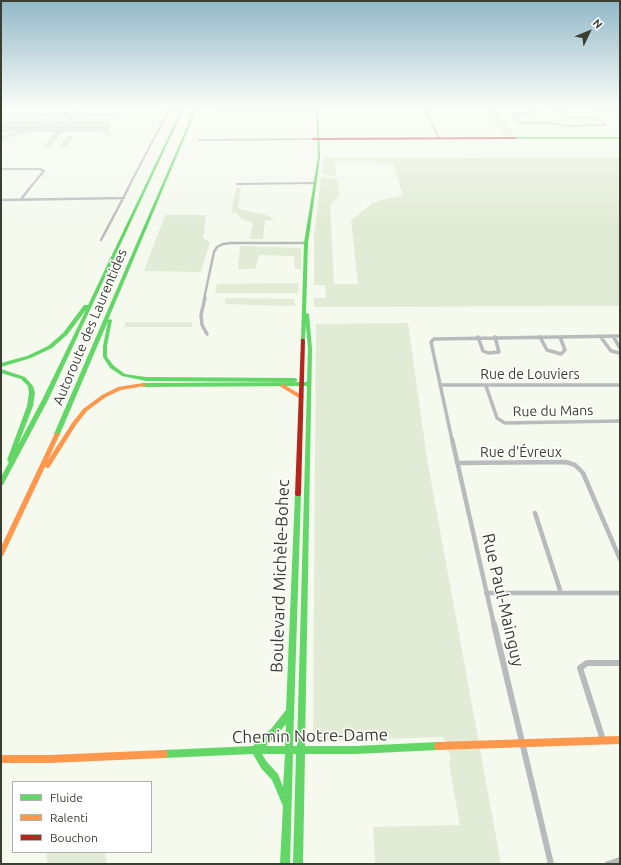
<!DOCTYPE html>
<html>
<head>
<meta charset="utf-8">
<style>
	body { margin:0 }
	#map { position:relative; width:621px; height:865px; overflow:hidden; background:#f5f9ee; font-family:Ubuntu,sans-serif }
	canvas { display:block }
	.frame { position:absolute; inset:0; border:2px solid #3a3f31; pointer-events:none }
	.legend { position:absolute; left:12px; top:781px; width:140px; height:72px; box-sizing:border-box; background:#fff; border:1px solid #b0b2ad; margin:0; padding:5px 7px; list-style:none; font-size:12px; color:#3a3f31 }
	.legend li { display:flex; align-items:center; gap:8px; height:20px }
	.legend b { width:20px; border:1px solid #b0b2ad }
	.north { position:absolute; left:569px; top:12px; width:40px; height:40px; -webkit-text-stroke:3px #fff; paint-order:stroke; rotate:47deg; font-size:11px; font-weight:700; line-height:16px; text-align:center; color:#3a3f31 }
	.north::after { content:''; display:block; margin:auto; width:14px; height:18px; background:#3a3f31; clip-path:polygon(50% 0,100% 100%,50% 72%,0 100%) }
</style>
</head>
<body>
<div id="map">
<canvas width="621" height="865"></canvas>
<div class="frame"></div>
<ul class="legend">
<li><b style="height:5px;background:#63d668"></b>Fluide</li>
<li><b style="height:5px;background:#ff974d"></b>Ralenti</li>
<li><b style="height:5px;background:#b3261e"></b>Bouchon</li>
</ul>
<div class="north">N</div>
</div>
<script>
const context = document.querySelector('canvas').getContext('2d');
context.lineJoin = 'round';
function paint(path, color) {
  context.fillStyle = color;
  context.fill(path, 'evenodd');
}
function shape(rows) {
  const path = new Path2D();
  for (const r of rows) {
    path.moveTo(r[0], r[1]);
    for (let i = 2; i < r.length; i += 2) path.lineTo(r[i], r[i + 1]);
  }
  return path;
}
function trace(path, color, width, dash) {
  context.strokeStyle = color;
  context.lineWidth = width;
  context.lineCap = dash ? 'butt' : 'round';
  context.setLineDash(dash || []);
  context.stroke(path);
}
function drawText(font, color, halo, rows, align = 'center') {
  context.font = font + ' Ubuntu,sans-serif';
  context.lineWidth = 3;
  context.setLineDash([]);
  context.textBaseline = 'middle';
  context.strokeStyle = halo;
  context.fillStyle = color;
  for (const [text, x, y, turn = 0] of rows) {
    context.save();
    context.translate(x, y);
    context.rotate((+turn || 0) * Math.PI / 180);
    context.textAlign = isNaN(turn) ? turn : align;
    if (halo) context.strokeText(text, 0, 0);
    context.fillText(text, 0, 0);
    context.restore();
  }
}
paint(shape([
	[215,106,315,106,316,112,213,111],
	[484,106,493,106,516,137,505,137],
	[620,157,620,306,314,307,314,298,326,298,325,285,314,285,314,237,321,177,337,179,339,196,330,205,334,284,358,284,351,220,374,202,403,195,393,163,376,163,375,160,335,161,336,176,322,174,324,158],
	[241,188,238,208,250,212,267,215,275,220,265,220,263,239,250,239,253,224,252,222,242,219,237,213,231,212,236,189],
	[165,215,206,215,203,238,210,242,201,272,144,271],
	[240,246,301,248,301,269,295,269,294,256,259,255,255,269,238,269],
	[299,283,298,293,215,293,217,284],
	[225,298,294,299,295,306,225,304],
	[126,322,192,322,192,327,124,327],
	[408,323,427,459,501,864,375,864,373,827,460,825,449,763,451,758,443,737,313,741,316,324],
	[46,852,105,852,107,864,48,864]
]), '#e2ebd5');
paint(shape([
	[75,111,78,113,116,113,119,115,116,117,75,116,50,146,48,147,45,145,69,116,54,116,42,128,1,140,1,136,38,126,47,116,1,116,1,112,72,113,75,111],
	[98,126,102,126,103,128,112,134,109,136,97,130,96,129,98,126],
	[68,136,73,137,66,146,62,146,61,145,68,136]
]), '#d4d8d2');
paint(shape([
	[1,122,103,122,108,124,111,127,108,130,103,132,1,132,1,122]
]), '#d4d8d2');
trace(shape([
	[423,106,439,138],
	[531,106,536,112,512,114,519,123,552,123,567,126,606,125,598,118,565,117,556,106],
	[582,106,616,109],
	[199,140,313,139],
	[1,169,40,169,44,171,28,190],
	[237,184,315,183],
	[127,190,171,106]
]), '#b7bbbb', 2);
trace(shape([
	[22,198,29,189],
	[1,200,124,198],
	[101,240,128,189],
	[204,299,214,252,217,247,223,244,231,243,306,243]
]), '#b7bbbb', 2.5);
trace(shape([
	[205,298,201,315,202,325,207,334],
	[600,336,611,351,620,353],
	[613,336,620,348],
	[478,337,483,351,488,353,499,352,495,337],
	[540,337,547,350,561,354,565,350,560,337],
	[440,385,620,385],
	[486,386,497,418,505,423,620,421],
	[452,440,431,342,434,339,620,336]
]), '#b7bbbb', 3.5);
trace(shape([
	[452,439,494,625],
	[457,463,566,462,575,465,583,473,620,559],
	[535,513,561,593],
	[486,593,620,593]
]), '#b7bbbb', 4.5);
trace(shape([
	[494,624,551,864],
	[603,740,580,668,587,663,620,663],
	[608,864,620,860]
]), '#b7bbbb', 6);
paint(shape([
	[183,106,185,106,48,400,3,485,1,485,1,477,9,462,7,460,27,406,29,393,28,386,21,379,1,373,1,369,25,377,33,386,35,393,33,406,18,445,42,400,86,310,67,335,52,348,31,358,1,367,1,363,27,356,48,346,63,333,84,305,88,305,183,106],
	[196,106,198,106,108,320,110,319,112,320,107,346,107,357,114,366,125,374,146,377,295,378,298,380,295,382,146,381,122,376,110,368,103,357,103,346,108,321,60,434,59,435,55,435,54,434,196,106],
	[316,106,318,106,320,157,308,243,306,313,309,314,312,349,305,746,356,746,438,742,441,743,442,746,441,749,438,750,356,754,305,754,303,864,293,864,296,754,293,754,290,864,280,864,283,806,272,780,261,768,253,754,164,758,161,757,160,754,161,751,164,750,253,746,271,729,286,710,295,494,296,492,300,492,301,494,293,746,297,746,307,386,143,387,140,385,143,383,307,382,308,349,306,325,305,340,303,341,301,340,304,243,318,157,316,106],
	[286,724,285,746,266,746,277,735,286,724],
	[262,754,285,754,283,787,278,774,267,762,262,754],
	[516,137,620,137,620,139,515,139,516,137]
]), '#63d668');
paint(shape([
	[143,383,146,385,145,386,121,390,106,397,87,411,76,425,49,468,47,468,45,467,3,556,1,557,1,547,55,433,59,433,60,434,48,460,72,423,83,409,102,395,118,387,143,383],
	[283,384,303,396,304,397,303,398,299,398,281,387,280,386,283,384],
	[620,736,620,744,438,750,435,749,434,746,435,743,438,742,620,736],
	[164,750,167,751,168,754,167,757,164,758,50,763,1,763,1,755,50,755,164,750]
]), '#ff974d');
paint(shape([
	[516,137,517,139,313,140,312,139,313,138,516,137],
	[301,339,303,339,305,340,301,494,300,496,296,496,295,494,301,339]
]), '#b3261e');
const sky = context.createLinearGradient(0, 0, 0, 227);
sky.addColorStop(0, '#91b8c8');
sky.addColorStop(0.47, '#fafcf7');
sky.addColorStop(1, '#fafcf700');
context.fillStyle = sky;
context.fillRect(0, 0, 621, 227);
drawText('14px', '#3a3f31', '#fff', [
	["Autoroute des Laurentides",90,327,-67],
	["Rue de Louviers",530,374],
	["Rue du Mans",553,411,-1],
	["Rue d'Évreux",521,452]
]);
drawText('17px', '#3a3f31', '#fff', [
	["Boulevard Michèle-Bohec",280,576,-88],
	["Rue Paul-Mainguy",503,600,77],
	["Chemin Notre-Dame",310,736,-1]
]);
</script>
</body>
</html>
